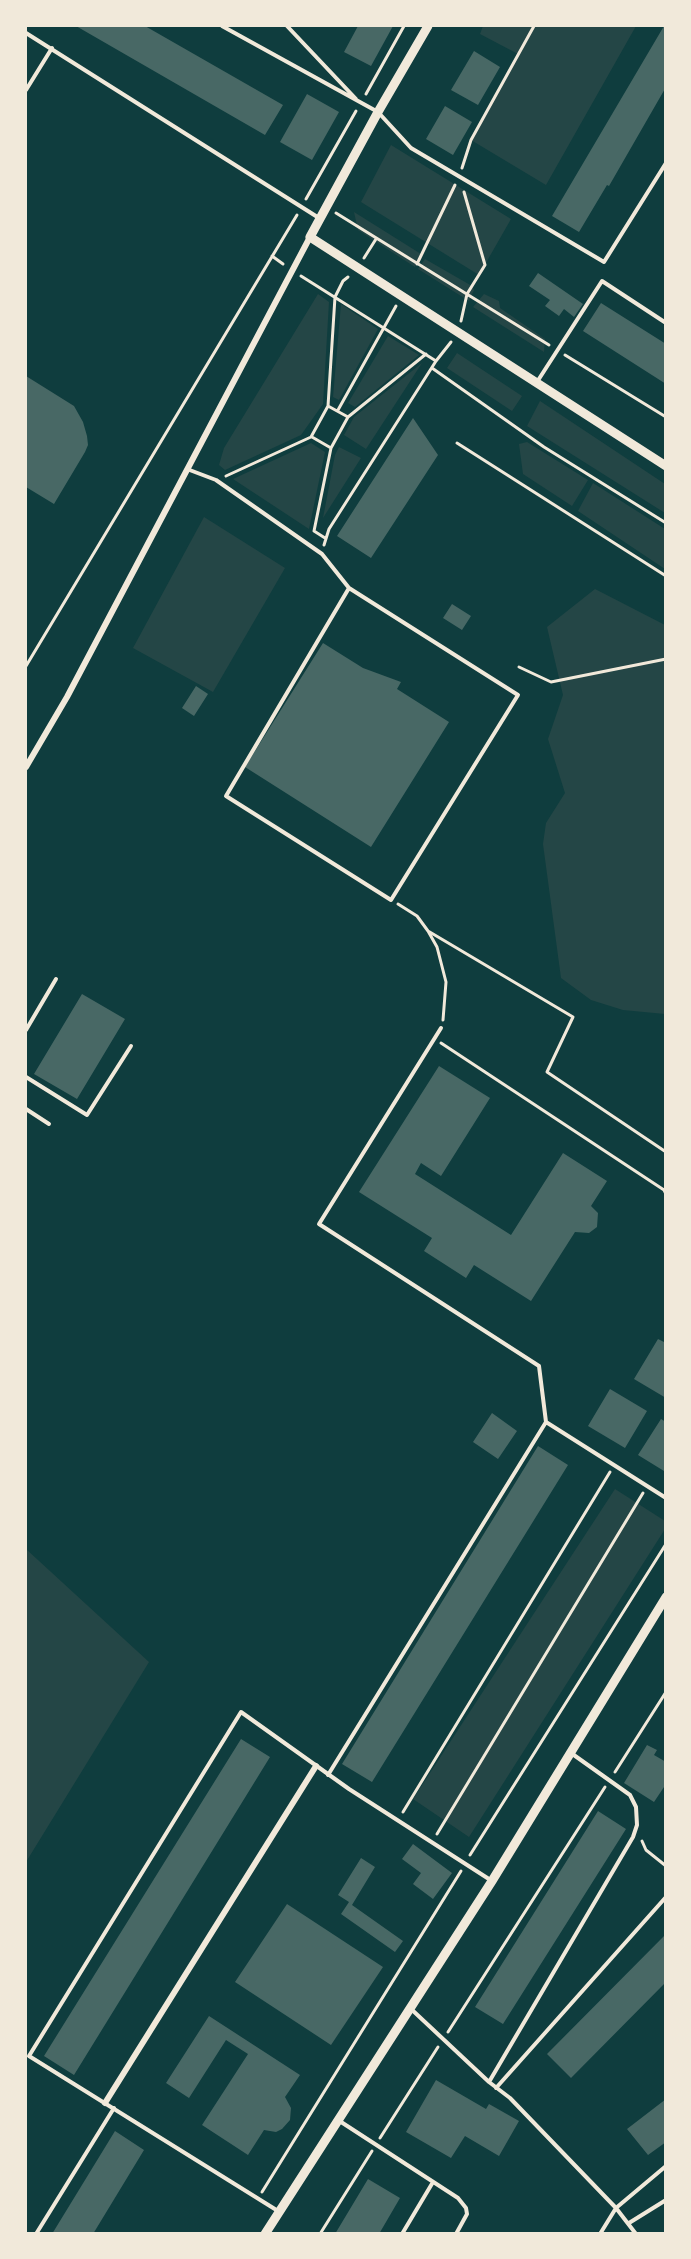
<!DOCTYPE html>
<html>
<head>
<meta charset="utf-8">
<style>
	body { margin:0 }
	#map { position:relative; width:691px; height:2259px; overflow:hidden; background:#0f3d3e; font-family:"PT Sans",sans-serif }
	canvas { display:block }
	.frame { position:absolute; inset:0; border:27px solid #f1e9da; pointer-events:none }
</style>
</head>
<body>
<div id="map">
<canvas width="691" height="2259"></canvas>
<div class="frame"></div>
</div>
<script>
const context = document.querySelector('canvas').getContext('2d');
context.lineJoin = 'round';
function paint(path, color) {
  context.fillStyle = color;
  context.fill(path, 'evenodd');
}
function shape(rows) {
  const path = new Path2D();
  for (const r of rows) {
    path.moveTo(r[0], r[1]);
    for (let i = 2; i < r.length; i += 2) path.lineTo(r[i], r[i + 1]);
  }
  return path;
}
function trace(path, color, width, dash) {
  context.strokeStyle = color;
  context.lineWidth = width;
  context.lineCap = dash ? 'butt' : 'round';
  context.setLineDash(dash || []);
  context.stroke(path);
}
paint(shape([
	[483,26,636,26,546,185,471,140,518,54,480,34],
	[391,145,511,219,479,275,361,202],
	[354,212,421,254,415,267,358,230],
	[425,259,472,286,474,290,469,301,418,269],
	[318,294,329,302,323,404,301,435,225,470,219,465,224,448],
	[484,294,499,301,500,308,545,339,544,352,473,307],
	[341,304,378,329,339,400,333,397],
	[388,336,419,355,355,407,348,403],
	[457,353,522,396,512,411,447,368],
	[422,363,366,449,344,435,354,417],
	[540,401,665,484,665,513,527,426],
	[527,442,588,480,572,506,523,474,519,444],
	[311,443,325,452,309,529,233,479],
	[339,447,361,458,323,518,335,455],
	[593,483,665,529,665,569,578,511],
	[204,517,285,568,213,692,133,648],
	[595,589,665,625,665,1014,623,1010,591,1000,561,978,543,844,546,823,565,793,548,739,563,695,547,627],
	[615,1489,665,1521,665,1529,469,1837,413,1799],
	[26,1549,149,1662,26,1862]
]), '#244646');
paint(shape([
	[76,26,145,26,283,105,265,135],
	[358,26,393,26,371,66,344,52],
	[664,26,666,26,666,87,609,186,607,185,579,232,552,216],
	[474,51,500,67,478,105,451,90],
	[307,94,339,112,312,160,280,142],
	[445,106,472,122,453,155,426,139],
	[538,273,583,304,574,317,564,309,559,316,545,306,550,300,529,286],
	[601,303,666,344,666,384,583,331],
	[26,376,74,406,83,422,87,436,88,445,85,452,54,504,26,487],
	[413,418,438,455,371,558,337,536],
	[452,604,471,616,462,630,443,618],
	[323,643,363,668,401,682,397,689,449,722,371,847,245,767],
	[196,686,208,694,194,716,182,708],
	[82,994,125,1019,77,1099,34,1074],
	[439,1066,490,1098,441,1176,421,1163,415,1174,511,1235,563,1153,607,1181,591,1206,598,1213,597,1227,589,1233,575,1232,531,1301,474,1265,466,1278,424,1251,432,1238,359,1192],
	[658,1339,666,1343,666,1398,634,1379],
	[610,1389,647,1411,625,1448,588,1426],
	[492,1413,517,1431,498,1459,473,1442],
	[661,1419,666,1422,664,1471,638,1455],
	[538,1446,568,1465,372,1782,342,1764],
	[241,1739,270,1757,74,2075,44,2056],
	[647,1745,657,1750,654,1755,666,1762,666,1784,654,1802,624,1783],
	[598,1811,626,1829,503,2024,475,2007],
	[413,1844,452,1873,433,1899,413,1884,421,1873,402,1859],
	[361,1858,375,1867,352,1905,403,1941,395,1952,341,1914,349,1902,338,1895],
	[287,1904,383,1967,331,2045,235,1982],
	[666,1934,666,1982,571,2078,547,2054],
	[209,2016,300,2075,285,2097,291,2108,290,2120,282,2129,276,2132,264,2130,248,2155,202,2125,248,2054,226,2040,189,2098,166,2083],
	[436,2080,486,2109,489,2104,519,2121,499,2156,465,2136,451,2158,406,2132],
	[666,2099,666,2142,648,2155,627,2129],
	[115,2131,144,2150,93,2234,52,2234],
	[368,2179,400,2198,379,2234,335,2234]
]), '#486865');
trace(shape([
	[366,94,404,26],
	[462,168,471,140,534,26],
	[306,199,356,111],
	[336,213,549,345],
	[272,256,283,264],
	[364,258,376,239],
	[417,264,455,185],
	[301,276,436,361],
	[461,321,467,294,485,265,464,192],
	[565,355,666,417],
	[432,368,544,447,666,523],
	[328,406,335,297,343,281,348,277],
	[338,410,396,306],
	[348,417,426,354],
	[312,437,331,448],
	[457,443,666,576],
	[226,476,311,437,328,406,348,417,331,448,314,531,325,538],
	[324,545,329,529,436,361,451,342],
	[26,666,297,215],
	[519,667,551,682,666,659],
	[398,904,417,916,428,931,437,947,446,982,443,1020],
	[428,931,573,1017,547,1072,666,1152],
	[441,1043,664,1190,666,1194],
	[615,1772,666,1692],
	[403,1812,610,1472],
	[437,1834,643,1493],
	[642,1841,646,1850,666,1866],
	[470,1855,666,1544],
	[448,2032,605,1787],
	[380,2138,438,2047],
	[262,2192,461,1871],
	[320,2234,372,2151]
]), '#f1e9da', 3);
trace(shape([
	[222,26,378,112,411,148,604,262,666,163],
	[287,26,356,99],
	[26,33,319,218],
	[26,90,52,48],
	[537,382,602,281,666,323],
	[187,469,216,480,322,554,349,588,518,695,391,900,226,796,349,588],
	[441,1028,319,1224,539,1366,546,1422],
	[26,1030,56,979],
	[26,1077,87,1115,131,1046],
	[26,1109,49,1124],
	[328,1775,546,1422,666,1498],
	[410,2008,489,2082,510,2098,616,2208,636,2234],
	[489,2082,633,1837,637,1825,636,1807,630,1795,571,1753],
	[496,2088,666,1897],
	[338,2120,458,2198,466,2208,467,2214,456,2234],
	[278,2211,29,2056,241,1712,349,1789,492,1881],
	[629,2223,666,2200],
	[36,2234,114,2108],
	[402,2234,433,2182],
	[600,2234,616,2208,666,2166]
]), '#f1e9da', 4);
trace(shape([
	[26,767,67,697,310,237],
	[105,2103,316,1766]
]), '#f1e9da', 6);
trace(shape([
	[428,26,378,112,310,237,666,466],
	[265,2234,492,1881,666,1597]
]), '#f1e9da', 9);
</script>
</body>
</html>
